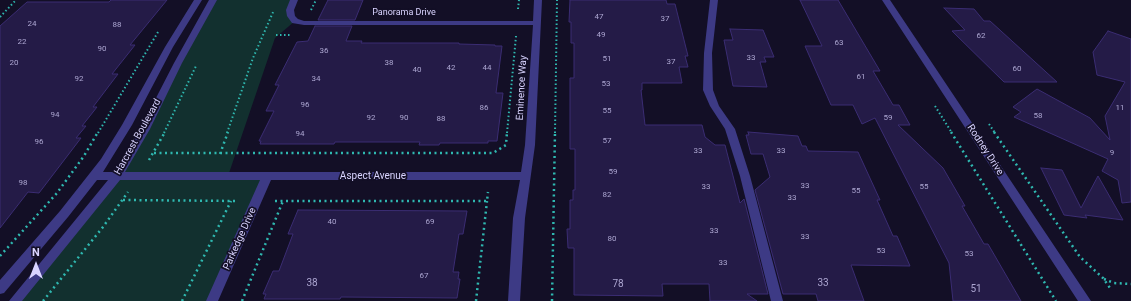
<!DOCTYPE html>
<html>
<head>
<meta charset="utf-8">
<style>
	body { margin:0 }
	#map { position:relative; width:1131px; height:301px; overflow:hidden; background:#130f26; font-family:Roboto,sans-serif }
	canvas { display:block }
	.north { position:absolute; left:16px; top:245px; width:40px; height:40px; -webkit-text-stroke:3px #130f26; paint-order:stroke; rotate:0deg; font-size:11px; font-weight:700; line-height:16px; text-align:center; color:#d9d4ff }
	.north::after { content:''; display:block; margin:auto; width:14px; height:18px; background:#d9d4ff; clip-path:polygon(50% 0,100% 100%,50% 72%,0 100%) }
</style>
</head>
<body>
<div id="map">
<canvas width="1131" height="301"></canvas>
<div class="north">N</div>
</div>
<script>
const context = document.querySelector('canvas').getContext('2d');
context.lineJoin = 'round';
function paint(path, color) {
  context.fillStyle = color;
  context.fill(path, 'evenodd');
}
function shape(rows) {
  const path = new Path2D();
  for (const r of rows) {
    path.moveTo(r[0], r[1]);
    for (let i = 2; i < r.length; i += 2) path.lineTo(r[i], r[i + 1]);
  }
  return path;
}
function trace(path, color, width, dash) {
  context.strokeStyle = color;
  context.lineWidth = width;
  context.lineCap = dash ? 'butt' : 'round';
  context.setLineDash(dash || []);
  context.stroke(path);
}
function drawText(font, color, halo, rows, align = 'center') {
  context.font = font + ' Roboto,sans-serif';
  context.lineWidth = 3.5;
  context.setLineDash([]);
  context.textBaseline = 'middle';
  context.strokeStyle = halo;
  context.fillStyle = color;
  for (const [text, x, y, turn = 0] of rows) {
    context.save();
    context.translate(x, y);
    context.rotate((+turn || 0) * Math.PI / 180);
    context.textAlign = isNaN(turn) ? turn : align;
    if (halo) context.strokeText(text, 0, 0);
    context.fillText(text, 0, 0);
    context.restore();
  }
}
paint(shape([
	[213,0,294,0,290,10,295,21,275,38,228,176,267,176,212,301,15,301,117,176]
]), '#12302f');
const building = shape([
	[111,0,167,0,130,45,135,45,112,74,118,74,93,107,97,107,82,126,86,126,76,138,81,138,39,193,28,192,0,228,0,26,27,2,109,2,111,0],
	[328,0,363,0,355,20,318,20,328,0],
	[570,0,666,0,667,4,675,4,688,56,685,56,688,67,679,67,682,83,642,83,642,90,641,90,645,125,702,125,705,137,715,145,725,145,740,203,744,199,768,294,747,294,757,301,710,301,709,284,662,284,663,296,574,295,574,248,568,248,567,229,570,229,570,200,573,200,573,190,575,190,575,149,570,149,570,78,574,78,574,43,571,43,571,22,569,22,570,0],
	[800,0,838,0,880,71,873,71,893,105,899,105,910,125,898,125,943,168,965,206,962,206,984,244,988,244,1021,301,953,301,949,263,875,118,862,124,853,105,831,105,805,46,822,46,800,0],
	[944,8,974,9,984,21,990,21,1057,82,1004,82,952,31,965,30,944,8],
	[315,26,352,26,346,41,362,41,361,43,459,43,459,44,495,45,495,46,502,46,496,93,503,93,497,141,488,141,488,143,440,143,439,145,419,145,420,142,335,142,334,144,260,144,261,141,259,141,274,111,266,111,279,85,275,85,297,42,308,41,315,26],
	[730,29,763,30,774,57,764,57,766,62,760,62,767,87,733,86,724,40,733,40,730,29],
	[1108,31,1131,39,1131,202,1122,203,1118,180,1102,171,1108,159,1014,117,1021,112,1013,107,1037,89,1090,118,1110,140,1105,116,1125,82,1097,75,1093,52,1108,31],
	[748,132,798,136,802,146,806,146,808,151,858,152,880,200,877,200,893,236,897,236,910,266,851,265,864,301,818,301,816,294,783,294,755,190,770,177,763,154,751,154,746,135,749,135,748,132],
	[1041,168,1062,170,1081,208,1098,176,1123,220,1085,215,1087,218,1064,215,1041,168],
	[298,210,467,211,463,234,459,234,453,272,459,272,458,279,460,279,457,298,341,297,340,299,264,299,266,294,263,294,273,271,279,271,293,234,288,234,298,210]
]);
paint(building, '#241b47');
trace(building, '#3b2d73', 1);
trace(shape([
	[518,9,519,0],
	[311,10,316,0],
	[0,17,16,0],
	[276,35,290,35],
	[935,106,952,133],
	[989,124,995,133],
	[98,133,158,32],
	[164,133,196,66],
	[227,133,253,58,274,10],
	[507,133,516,36],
	[555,133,557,0]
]), '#2fb8b0', 2, [1.5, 2.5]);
trace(shape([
	[951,132,1056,301],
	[994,132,1080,257,1103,278,1110,288],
	[154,153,493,153,506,145,507,132],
	[220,154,228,132],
	[149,160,165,132],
	[123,200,238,201],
	[275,201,487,201,488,192],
	[0,256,57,193,84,156,98,132],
	[1104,279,1114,283,1131,284],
	[43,301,103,227,128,192],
	[182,301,231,201],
	[242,301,283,201],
	[476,301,487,201],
	[552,301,555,132]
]), '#2fb8b0', 2.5, [2, 3.5]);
paint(shape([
	[194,0,202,0,173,47,132,125,103,172,114,172,140,129,174,63,209,0,217,0,182,63,150,129,125,172,521,172,525,145,533,25,304,25,292,23,287,16,286,10,290,0,298,0,294,10,295,16,298,19,304,21,533,21,534,0,542,0,535,145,525,218,520,301,508,301,513,218,520,180,271,180,218,301,206,301,260,180,120,180,22,301,9,301,108,180,97,180,68,217,4,293,0,294,0,280,60,211,101,159,122,125,165,47,194,0],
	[710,0,718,0,712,53,713,90,719,106,735,129,750,176,783,301,771,301,740,176,725,129,710,106,703,90,704,53,710,0],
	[882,0,890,0,1091,301,1078,301,882,0]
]), '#3d3a85');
drawText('8px', '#aca6d1', null, [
	["47",599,17],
	["37",665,19],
	["24",32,24],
	["88",117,25],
	["49",601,35],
	["62",981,36],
	["22",22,42],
	["63",839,43],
	["90",102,49],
	["36",324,51],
	["33",751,58],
	["51",607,59],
	["37",671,62],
	["20",14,63],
	["38",389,63],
	["42",451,68],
	["44",487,68],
	["60",1017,69],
	["40",417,70],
	["61",861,77],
	["92",79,79],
	["34",316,79],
	["53",606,84],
	["96",305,105],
	["86",484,108],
	["11",1120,108],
	["55",607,111],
	["94",55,115],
	["58",1038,116],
	["92",371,118],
	["90",404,118],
	["59",888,118],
	["88",441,119],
	["94",300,134],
	["57",607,141],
	["96",39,142],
	["33",698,151],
	["33",781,151],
	["9",1112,153],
	["59",613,172],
	["98",23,183],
	["33",805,186],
	["33",706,187],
	["55",924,187],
	["55",856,191],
	["82",607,195],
	["33",792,198],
	["40",332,222],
	["69",430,222],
	["33",714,231],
	["33",805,237],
	["80",612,239],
	["53",881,251],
	["53",969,254],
	["33",723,263],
	["67",424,276]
]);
drawText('9px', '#d9d4ff', '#130f26', [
	["Panorama Drive",404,13]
]);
drawText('10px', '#d9d4ff', '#130f26', [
	["Eminence Way",522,88,-87],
	["Harcrest Boulevard",138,137,-61],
	["Rodney Drive",985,150,57],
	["Aspect Avenue",373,176],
	["Parkedge Drive",240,239,-66]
]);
drawText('10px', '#aca6d1', null, [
	["38",312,283],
	["33",823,283],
	["78",618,284],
	["51",976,289]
]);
</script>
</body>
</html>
